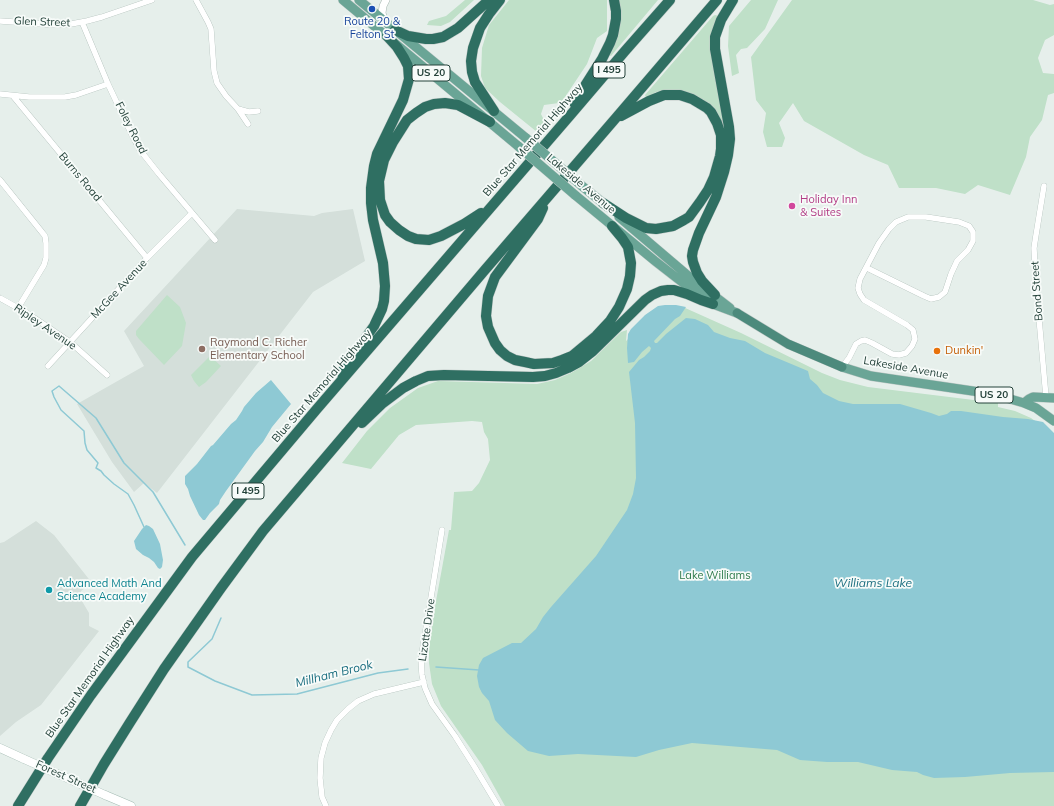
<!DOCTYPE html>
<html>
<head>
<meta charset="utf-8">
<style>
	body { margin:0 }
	canvas { display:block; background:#e6efeb }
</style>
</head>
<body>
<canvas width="1054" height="806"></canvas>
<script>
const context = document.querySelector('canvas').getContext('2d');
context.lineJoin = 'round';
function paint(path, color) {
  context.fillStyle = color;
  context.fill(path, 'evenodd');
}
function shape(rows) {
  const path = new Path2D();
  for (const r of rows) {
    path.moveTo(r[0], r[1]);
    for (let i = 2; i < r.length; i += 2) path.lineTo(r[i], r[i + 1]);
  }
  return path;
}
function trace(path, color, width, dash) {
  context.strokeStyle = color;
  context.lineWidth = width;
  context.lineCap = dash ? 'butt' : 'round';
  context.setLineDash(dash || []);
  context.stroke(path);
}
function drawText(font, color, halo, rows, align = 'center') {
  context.font = font + ' Mulish,sans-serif';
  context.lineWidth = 3.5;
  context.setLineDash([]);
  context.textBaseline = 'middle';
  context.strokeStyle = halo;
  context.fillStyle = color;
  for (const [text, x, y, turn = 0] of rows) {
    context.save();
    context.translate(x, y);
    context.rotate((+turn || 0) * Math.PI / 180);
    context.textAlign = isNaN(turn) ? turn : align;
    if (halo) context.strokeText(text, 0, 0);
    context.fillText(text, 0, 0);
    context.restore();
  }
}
paint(shape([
	[237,209,314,216,322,213,353,209,365,261,313,292,157,493,144,483,134,492,112,462,77,404,144,366,124,331],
	[36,521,54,535,92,583,81,591,79,596,89,613,89,626,99,631,41,705,16,722,0,736,0,543,4,542]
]), '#d4dfda');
paint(shape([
	[465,0,474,0,450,22,441,26,427,25,429,21,446,16],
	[509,0,607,0,607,31,597,38,587,64,563,100,559,103,544,105,541,114,546,124,537,132,500,102,485,88,481,76,482,48,489,25],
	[618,0,658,0,611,56,609,55,617,39,620,22],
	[751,0,778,0,765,29,747,48,741,49,736,55,739,73,732,76,728,46,729,26],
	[792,0,1033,0,1050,5,1054,4,1054,35,1045,40,1038,58,1043,73,1054,74,1054,93,1048,95,1042,120,1030,137,1026,157,1010,195,978,185,965,194,936,188,899,188,888,165,864,155,804,121,793,103,779,123,785,138,782,147,767,147,763,132,766,113,756,100,751,57],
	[715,15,719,16,715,22,725,131,720,124,675,90,656,92,646,98,645,95,713,16],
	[167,295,180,307,186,323,182,346,164,365,139,339,136,335,136,331],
	[683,307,741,333,822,373,840,380,868,387,998,403,998,407,1015,411,1031,418,1038,423,1054,435,1054,806,505,806,482,765,441,706,432,684,429,663,429,647,436,601,449,530,451,530,454,492,472,491,479,483,490,460,488,439,484,432,482,422,472,421,416,425,399,435,371,469,342,463,367,431,390,408,418,388,438,381,537,384,555,380,571,373,591,361,621,332,627,330,626,341,653,315],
	[210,356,221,366,206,382,199,387,194,381,191,375]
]), '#bfe0c8');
paint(shape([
	[665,305,676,305,686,307,680,316,675,319,654,341,655,343,657,343,666,334,686,318,695,319,708,325,714,332,730,338,745,341,765,353,808,371,810,379,817,385,823,393,839,401,853,404,900,404,931,413,939,416,947,414,951,411,961,411,1003,417,1028,419,1043,422,1054,433,1054,772,1010,773,965,777,934,778,923,775,917,772,892,770,858,762,827,762,800,760,777,750,692,743,659,750,636,757,578,754,549,756,528,751,507,733,495,720,489,701,482,693,479,687,477,676,479,665,483,658,512,643,521,643,536,629,543,617,551,607,596,556,627,510,633,494,636,478,635,423,629,372,639,360,644,357,650,351,651,348,649,346,642,352,634,362,628,363,627,348,628,334,631,329,645,315,658,306],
	[271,380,291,404,272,427,263,442,255,451,226,491,220,500,219,504,210,513,205,520,203,520,199,515,190,496,188,489,185,484,185,476,197,464,211,446,213,445,231,424,236,420,242,411,244,407,256,393],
	[146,525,149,526,153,529,160,544,163,560,162,567,160,569,158,568,154,562,149,558,143,555,136,549,134,541,142,529]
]), '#8ec9d4');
trace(shape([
	[144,527,134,505,128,494,114,484,104,475,101,471,96,468,98,463,87,450,85,443,84,431,61,410,54,397,52,391,59,386,96,418,124,463,153,492,185,545],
	[221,618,212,639,188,662,188,667,215,681,252,695,297,694,378,673,408,669],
	[436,667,479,670]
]), '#8ec9d4', 1.5);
const minor = shape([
	[196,0,208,22,211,29,214,71,217,83,226,96,238,109,248,124],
	[0,21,56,25,71,24,87,21,102,17,152,0],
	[82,22,108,84,132,135,140,150,159,174,215,240],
	[0,94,29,97,65,97,76,95,108,84],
	[13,96,147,258],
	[238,109,249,112,258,111],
	[0,180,41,231,45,236,46,243,46,258,44,265,18,308],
	[1044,186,1036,235,1034,248,1035,268,1038,307,1046,397],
	[0,298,27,313,70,342,107,375],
	[48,366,147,258,192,213],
	[842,367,849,358,856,344,861,341,865,340,872,343,892,354,899,355,906,353,912,346,915,339,913,330,907,325,864,300,860,294,858,288,860,279,879,243,889,229,896,222,908,217,926,217,959,222,969,226,973,232,973,241,968,250,957,261,951,274,945,292,939,297,931,299,924,296,867,268],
	[442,530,421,659,422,675,425,688,432,704,455,736,474,766,498,806],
	[326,806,322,797,320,778,321,758,325,743,331,730,337,720,348,709,358,701,374,694,424,682]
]);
const tertiary = shape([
	[385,22,382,13,383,6,386,0]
]);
const secondary = shape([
	[0,748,24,759],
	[105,795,131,806]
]);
const primary = shape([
	[343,0,518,146],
	[359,0,526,138],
	[582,186,608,207],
	[575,195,655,261,691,289,713,304,737,313],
	[619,217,686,274,730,308],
	[842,367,871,376,993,394,1024,403,1036,408,1054,421],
	[1024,403,1029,399,1033,397,1054,398]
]);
const trunk = shape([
	[737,313,788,344,842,367]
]);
const motorway = shape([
	[395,30,408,36,426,39,433,39,443,37,458,28,489,0],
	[574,103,602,59,610,43,613,35,616,19,616,11,614,0],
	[494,111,475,82,472,72,471,61,473,48,480,28,489,14,500,0],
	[603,203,626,218,646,228,656,229,673,226,684,220,689,217,700,202,708,190,714,177,720,156,721,149,721,135,717,123,711,112,707,108,692,99,680,95,664,95,649,101,621,116],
	[543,208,538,219,495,277,488,296,486,316,488,327,495,343,500,350,507,356,515,360,525,362,534,364,553,363,562,360,572,356,596,336,610,321,619,307,627,289,630,276,631,263,628,247,622,238,612,226],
	[481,213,464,224,441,236,429,240,416,239,408,236,399,230,390,222,385,215,380,200,379,181,384,160,393,142,407,120,416,113,425,107,434,104,445,103,458,105,490,122],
	[715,295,702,281,697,273,693,262,692,256,693,250,699,233,716,197,724,172,728,155,730,139,729,127,715,49,715,37,721,20,733,0],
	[341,373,374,326,382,309,384,301,385,286,383,263,373,220,371,203,371,188,374,166,377,154,403,100,409,79,408,66,404,58,397,47,387,36],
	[362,423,383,403,403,388,416,381,428,376,444,375,533,377,545,376,556,373,568,368,579,362,593,351,645,300,652,295,661,291,668,290,674,290,687,294,701,300,713,304],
	[18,806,48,758,91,695,192,557,316,410,573,112,625,51,670,0],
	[80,806,104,764,129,724,164,669,221,588,263,531,484,271,615,119,717,0]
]);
trace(minor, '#a8b8b2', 6);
trace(tertiary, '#a8b8b2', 8);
trace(secondary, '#a4bbb3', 9);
trace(primary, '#c2cac8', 10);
trace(trunk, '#c2cac8', 10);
trace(motorway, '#c2cac8', 11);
trace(minor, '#fff', 5.5);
trace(tertiary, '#fff', 7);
trace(secondary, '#fff', 8);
trace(primary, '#6aa596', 9);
trace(trunk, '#4c8a7c', 9);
trace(motorway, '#2f6f62', 10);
const secondaryBridge = shape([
	[24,759,105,795]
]);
const primaryBridge = shape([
	[526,138,582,186],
	[518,146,575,195]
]);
trace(secondaryBridge, '#a4bbb3', 9, []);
trace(primaryBridge, '#c2cac8', 10, []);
trace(secondaryBridge, '#fff', 8);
trace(primaryBridge, '#6aa596', 9);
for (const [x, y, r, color] of [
	[372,9,4,"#1a4fb4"],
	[792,206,4,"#d1479c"],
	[202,349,4,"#8d6e63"],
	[937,351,4,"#e8710a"],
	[49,590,4,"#0f9aa8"]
]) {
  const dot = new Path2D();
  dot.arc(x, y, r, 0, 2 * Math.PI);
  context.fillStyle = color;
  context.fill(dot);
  trace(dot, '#f7fbf9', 1.5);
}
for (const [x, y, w] of [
	[609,70,32],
	[431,73,38],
	[994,395,38],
	[248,491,32]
]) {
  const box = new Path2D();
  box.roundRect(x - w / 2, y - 8, w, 16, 3);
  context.fillStyle = '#f7fbf9';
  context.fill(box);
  trace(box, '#24423a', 1);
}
drawText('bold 10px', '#24423a', null, [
	["I 495",609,70],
	["US 20",431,73],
	["US 20",994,395],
	["I 495",248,491]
]);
drawText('11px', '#24423a', '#f7fbf9', [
	["Glen Street",42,22,2],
	["Foley Road",131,128,63],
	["Blue Star Memorial Highway",533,140,-49],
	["Burns Road",80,177,50],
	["Lakeside Avenue",581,184,40],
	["McGee Avenue",119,289,-47],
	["Bond Street",1037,291,-94],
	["Ripley Avenue",45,327,34],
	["Lakeside Avenue",906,368,10],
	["Blue Star Memorial Highway",322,386,-49],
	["Lizotte Drive",427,630,-82],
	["Blue Star Memorial Highway",90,677,-55],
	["Forest Street",66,777,24]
]);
drawText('11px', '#164399', '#f7fbf9', [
	["Route 20 &",372,22],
	["Felton St",372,35]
]);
drawText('11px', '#b23c85', '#f7fbf9', [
	["Holiday Inn",800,200],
	["& Suites",800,213]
], 'left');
drawText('11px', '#785e54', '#f7fbf9', [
	["Raymond C. Richer",210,343],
	["Elementary School",210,356]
], 'left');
drawText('11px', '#c56008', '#f7fbf9', [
	["Dunkin'",945,351]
], 'left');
drawText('11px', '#2d7a4b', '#f7fbf9', [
	["Lake Williams",715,576]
]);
drawText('11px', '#0d838f', '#f7fbf9', [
	["Advanced Math And",57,584],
	["Science Academy",57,597]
], 'left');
drawText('italic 12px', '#1c6f80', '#f7fbf9', [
	["Williams Lake",873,583],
	["Millham Brook",334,674,-14]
]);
</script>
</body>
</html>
